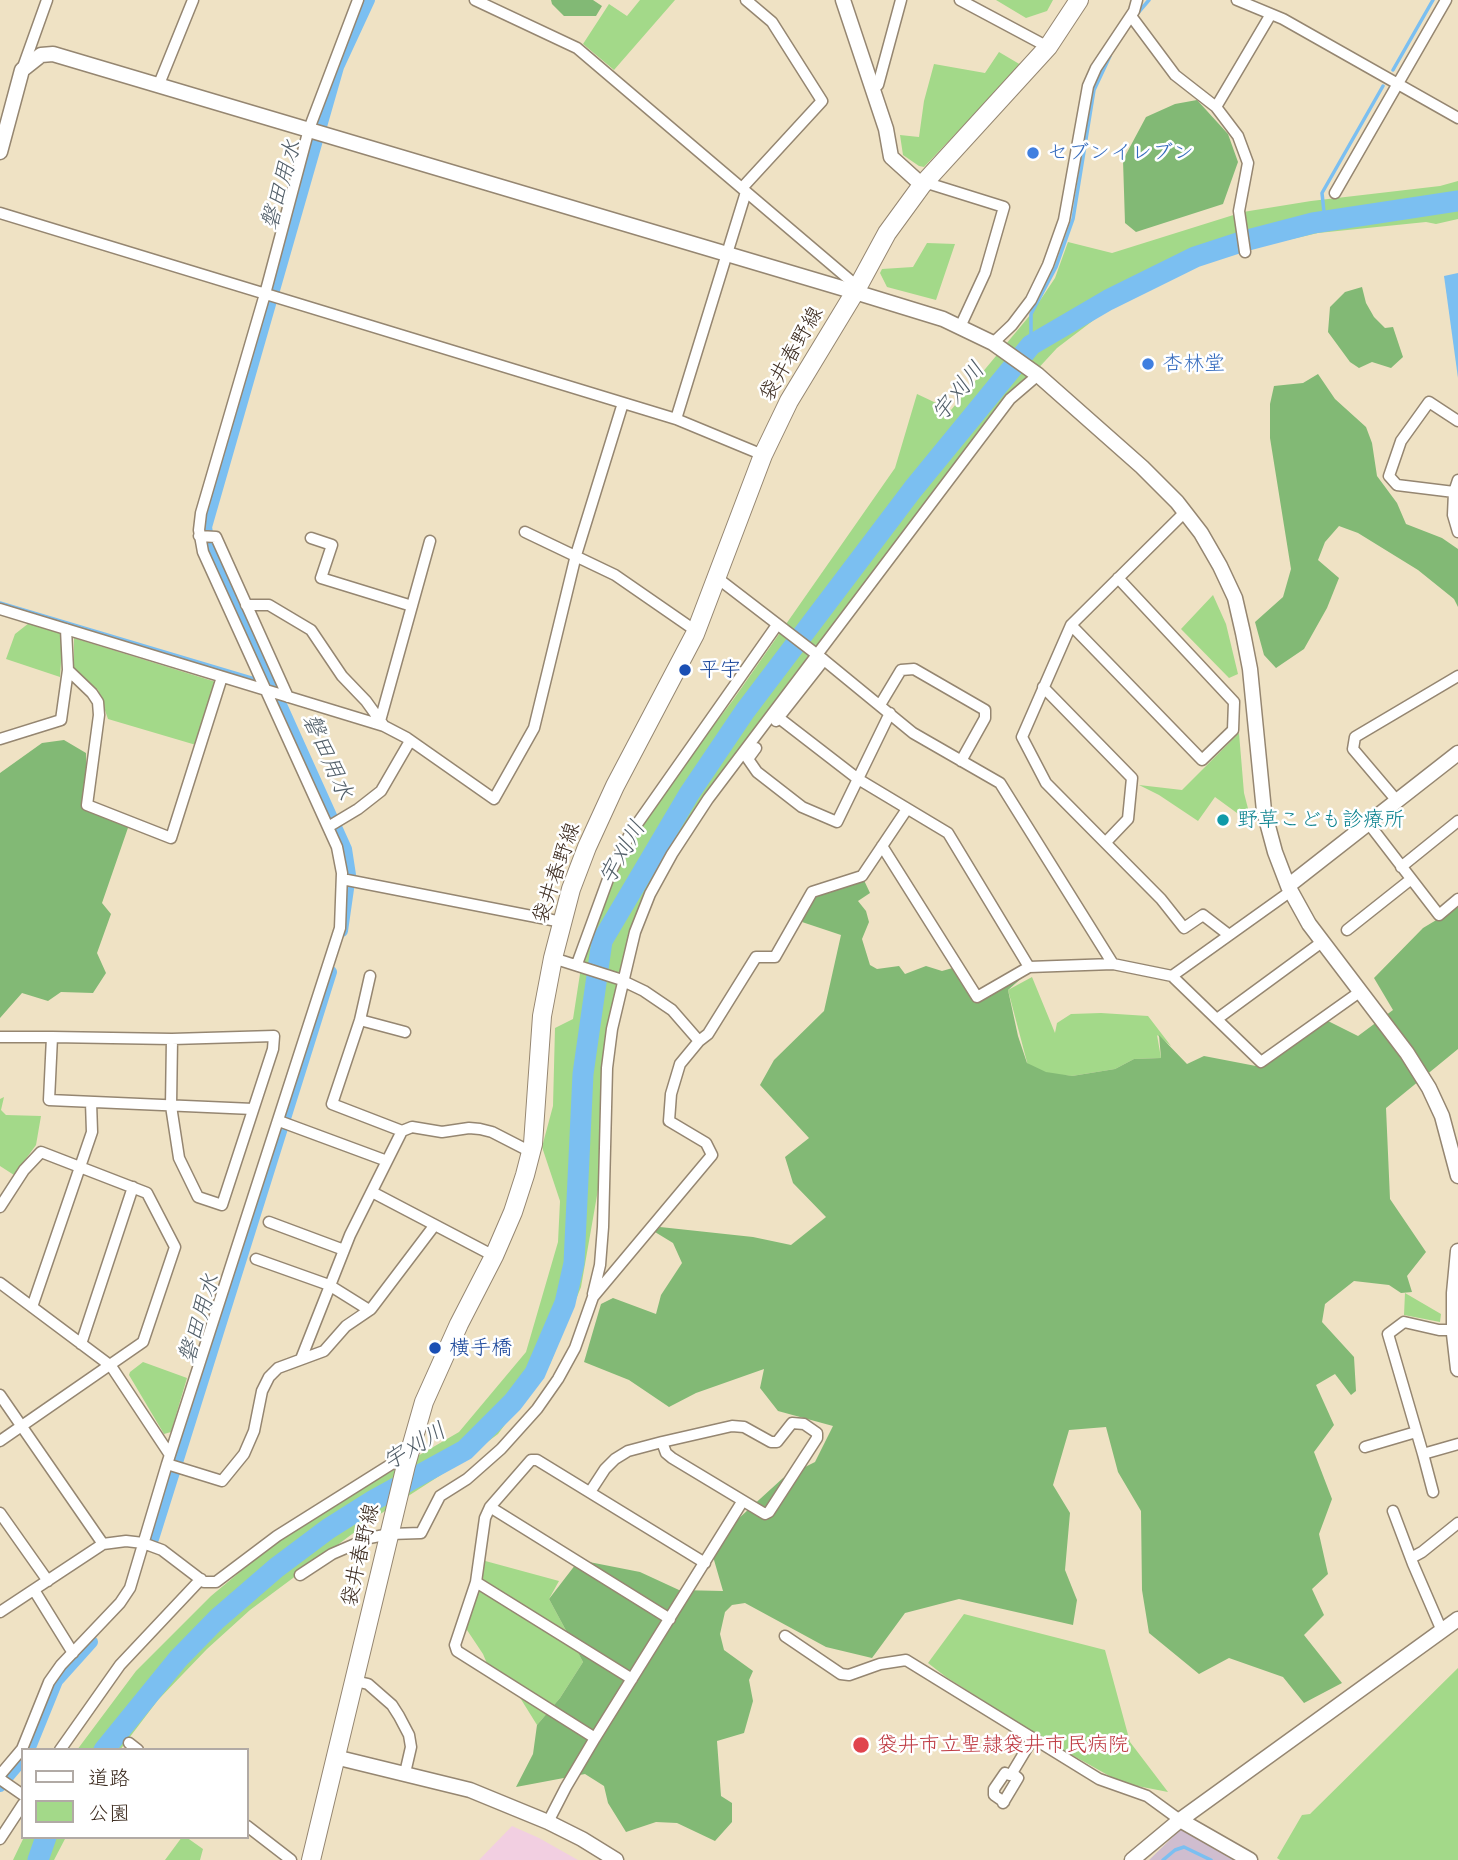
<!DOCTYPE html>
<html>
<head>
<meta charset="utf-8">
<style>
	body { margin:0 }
	#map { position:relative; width:1458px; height:1860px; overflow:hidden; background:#efe2c4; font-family:"Patrick Hand","Klee One",sans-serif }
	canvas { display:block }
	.legend { position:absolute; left:21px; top:1748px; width:228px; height:91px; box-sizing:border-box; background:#fff; border:2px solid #b1aaa5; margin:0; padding:9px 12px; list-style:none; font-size:21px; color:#3b2a1e }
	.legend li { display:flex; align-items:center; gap:14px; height:35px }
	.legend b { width:35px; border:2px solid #b1aaa5 }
</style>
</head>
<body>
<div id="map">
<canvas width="1458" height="1860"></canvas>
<ul class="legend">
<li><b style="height:9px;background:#fff"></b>道路</li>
<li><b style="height:19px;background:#a3d989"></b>公園</li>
</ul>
</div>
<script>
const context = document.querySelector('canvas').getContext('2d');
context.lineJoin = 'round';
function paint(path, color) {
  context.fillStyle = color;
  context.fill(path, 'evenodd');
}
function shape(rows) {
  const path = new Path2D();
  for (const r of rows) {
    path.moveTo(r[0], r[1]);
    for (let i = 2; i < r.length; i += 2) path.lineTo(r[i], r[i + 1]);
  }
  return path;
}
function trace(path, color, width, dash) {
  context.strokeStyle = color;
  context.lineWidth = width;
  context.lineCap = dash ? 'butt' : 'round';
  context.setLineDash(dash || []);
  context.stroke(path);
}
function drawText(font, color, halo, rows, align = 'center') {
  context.font = font + ' "Patrick Hand","Klee One",sans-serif';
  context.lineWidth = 5;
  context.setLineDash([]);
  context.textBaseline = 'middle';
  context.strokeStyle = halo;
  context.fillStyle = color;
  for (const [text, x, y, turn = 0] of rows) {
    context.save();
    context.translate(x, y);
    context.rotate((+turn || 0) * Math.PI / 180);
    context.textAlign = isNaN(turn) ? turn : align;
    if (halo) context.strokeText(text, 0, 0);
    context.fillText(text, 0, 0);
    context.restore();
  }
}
paint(shape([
	[512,1826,539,1838,578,1860,479,1860]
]), '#f2cfe1');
paint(shape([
	[1181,1829,1236,1860,1149,1860]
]), '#cfbdcf');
paint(shape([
	[640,0,675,0,614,70,583,44,609,4,627,16],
	[996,0,1053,0,1047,11,1026,18],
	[999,52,1021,65,924,167,919,166,903,155,900,135,919,137,924,101,934,64,985,73],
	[1458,181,1458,219,1436,224,1426,222,1318,233,1257,247,1179,271,1107,310,1057,348,1010,399,793,676,686,824,642,901,609,1023,599,1184,581,1287,550,1364,498,1434,461,1462,371,1520,250,1610,207,1649,158,1700,120,1750,77,1750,136,1671,211,1596,289,1531,459,1432,526,1352,558,1242,560,1201,542,1147,553,1106,555,1028,573,1019,582,961,626,841,733,700,895,468,917,394,951,410,1031,314,1055,278,1068,242,1112,253,1243,212,1311,201,1440,186],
	[927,243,955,244,936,300,887,287,880,273,882,269,913,267],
	[1213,595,1226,624,1238,674,1229,678,1181,629],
	[29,623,63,634,60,677,6,659,15,634],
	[74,638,216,682,196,745,108,719,98,690,74,669],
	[1239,733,1244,793,1252,824,1215,797,1198,821,1159,795,1139,785,1182,790],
	[1032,977,1055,1033,1057,1023,1071,1014,1101,1013,1148,1016,1171,1046,1157,1035,1161,1058,1134,1059,1115,1069,1072,1076,1050,1074,1028,1066,1008,990],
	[4,1097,1,1110,6,1115,41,1116,36,1145,14,1175,0,1166,0,1099],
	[1405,1293,1441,1314,1440,1322,1404,1315],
	[143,1362,187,1378,171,1432,164,1434,129,1375,130,1372],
	[478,1559,559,1581,549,1599,583,1662,560,1698,537,1725,519,1696,491,1673,483,1654,467,1630,467,1604],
	[964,1614,1105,1650,1130,1742,1168,1792,1122,1783,1047,1741,946,1677,928,1663],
	[1458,1668,1458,1860,1280,1860,1277,1858,1302,1815,1310,1814],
	[24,1837,66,1837,54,1860,13,1860],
	[182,1837,186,1837,203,1849,200,1860,165,1860]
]), '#a3d989');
paint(shape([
	[551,0,593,0,602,6,596,16,564,16,552,4],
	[1197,100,1228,134,1238,162,1223,204,1136,232,1125,223,1123,160,1146,117,1175,104],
	[1362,287,1366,303,1374,317,1385,328,1393,327,1403,357,1391,368,1372,362,1359,368,1350,362,1328,332,1330,307,1345,292],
	[1318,374,1335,399,1366,427,1372,443,1377,476,1397,503,1406,524,1442,538,1458,549,1458,607,1454,599,1418,570,1358,533,1339,526,1325,542,1318,560,1339,578,1327,608,1304,649,1276,668,1264,655,1255,622,1283,597,1291,569,1270,438,1270,404,1274,386,1303,383],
	[64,740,86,753,88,810,130,822,102,903,111,914,97,953,106,973,93,993,61,992,48,1001,22,993,0,1018,0,773,42,743],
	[862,876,870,893,858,901,866,911,869,922,862,939,870,965,877,969,899,966,905,974,926,966,942,971,956,967,976,1003,1020,976,1024,976,1008,990,1018,1036,1027,1063,1046,1072,1072,1076,1115,1069,1134,1059,1161,1058,1159,1035,1187,1064,1204,1056,1261,1067,1328,1021,1358,1036,1393,1010,1374,978,1423,928,1458,907,1458,1049,1386,1108,1390,1199,1426,1252,1407,1276,1412,1292,1401,1293,1389,1285,1354,1281,1325,1304,1322,1322,1354,1357,1356,1391,1351,1395,1335,1374,1316,1385,1334,1425,1314,1452,1332,1499,1319,1534,1328,1574,1312,1589,1324,1615,1304,1635,1342,1683,1304,1703,1283,1677,1229,1658,1199,1674,1149,1633,1142,1590,1141,1511,1118,1472,1106,1427,1069,1430,1053,1485,1070,1513,1065,1570,1077,1600,1073,1625,959,1599,905,1613,872,1658,826,1647,745,1603,732,1605,725,1612,720,1634,724,1650,753,1671,749,1680,753,1701,744,1733,717,1741,721,1796,732,1803,732,1822,715,1841,677,1823,656,1822,626,1832,608,1803,604,1786,585,1774,516,1787,533,1754,537,1725,560,1698,583,1662,549,1599,579,1560,640,1572,679,1590,723,1591,712,1553,715,1540,783,1478,815,1462,833,1426,778,1411,760,1388,764,1369,696,1393,669,1407,629,1380,584,1362,601,1304,613,1298,656,1314,661,1295,682,1263,673,1243,655,1232,660,1227,753,1237,791,1245,826,1217,793,1183,785,1157,809,1138,760,1085,774,1060,824,1011,841,935,802,922,815,891]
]), '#82b975');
paint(shape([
	[1458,273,1458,378,1444,276]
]), '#7bbff1');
trace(shape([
	[1137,14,1149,0],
	[1393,70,1433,0],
	[1325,222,1322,193,1383,86],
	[1031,345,1031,314,1056,267,1073,219,1094,90,1110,56],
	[0,603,258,680],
	[1163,1860,1175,1850,1184,1847,1211,1860]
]), '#7bbff1', 3.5);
trace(shape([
	[342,931,350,875,346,849,209,545,206,527,338,67,369,0],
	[153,1539,331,972],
	[29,1750,57,1681,92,1642],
	[0,1786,23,1759]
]), '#7bbff1', 12);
trace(shape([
	[104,1750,178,1659,217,1619,276,1568,328,1529,374,1500,465,1450,513,1402,535,1373,565,1303,574,1263,583,1074,602,941,689,794,745,711,913,489,1031,345,1108,300,1195,257,1244,241,1313,223,1458,201],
	[38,1860,46,1837]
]), '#7bbff1', 21);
const minor = shape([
	[475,0,577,48,858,287],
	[960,0,1048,47],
	[1237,0,1283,19,1458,118],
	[1131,16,1175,75,1216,107,1238,136,1248,163,1239,211,1245,252],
	[22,70,47,0],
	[159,84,193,0],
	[872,88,878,85,901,0],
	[1216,107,1271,14],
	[924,182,1004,207,985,273,960,327],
	[742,188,822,101,772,22,746,0],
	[1335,193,1446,0],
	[0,213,676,419,763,455],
	[993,343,1012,325,1031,300,1048,265,1064,220,1088,86,1096,68,1134,11,1137,0],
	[676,419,746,192],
	[1458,480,1454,492,1453,515,1458,532],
	[1454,492,1397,485,1389,476,1401,441,1429,402,1458,421],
	[1185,512,1071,625,1022,737,1046,783,1161,899,1184,928,1203,915,1229,935],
	[525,532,615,575,696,631],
	[199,536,216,537,288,697],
	[311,538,332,545,321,578,412,606],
	[716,577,824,660,913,733,1000,783,1113,964],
	[246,605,269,605,311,630,342,676,366,701,384,726],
	[0,609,384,726,407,738,494,799,534,728,576,555,623,403],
	[1071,625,1202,760,1233,730,1234,702,1118,578],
	[66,629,68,670,92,693,98,702,99,715,87,805,171,838,222,677],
	[1043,687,1132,778,1128,819,1106,842],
	[880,705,901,670,914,669,985,710,985,718,961,761],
	[779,718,858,779,948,833,1029,967],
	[380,721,430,541],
	[776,721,824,660],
	[0,739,61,720,68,670],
	[756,748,748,759,757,772,802,807,837,822,890,713],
	[1398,802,1353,749,1355,737,1458,676],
	[1369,824,1439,915,1458,899],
	[328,827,358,809,381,791,410,741],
	[882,846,977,997,1029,967,1113,964,1172,976,1261,1062,1361,991],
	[1401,867,1458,821],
	[342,879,562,922],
	[1347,930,1410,880],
	[553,958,619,979,644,991,672,1010,699,1041],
	[577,964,611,871,630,834,777,625],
	[370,976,360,1020,332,1104,402,1131],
	[1172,976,1291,891],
	[1217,1019,1322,942],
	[360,1020,405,1032],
	[0,1037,52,1037,49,1100,253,1109],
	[52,1037,172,1039,274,1036,273,1049,222,1205,198,1197,179,1158,171,1106,172,1039],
	[279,1121,387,1161],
	[372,1192,494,1256],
	[0,1207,24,1170,41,1152,147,1193,175,1247,143,1342,0,1441],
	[269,1222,344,1250],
	[256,1259,329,1285,369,1310],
	[0,1283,111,1366,170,1455],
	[593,1294,600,1265,603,1227,607,1068,612,1029,635,932,650,894,672,854,708,799,1010,399,1038,375],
	[32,1307,92,1132,91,1102],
	[1454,1330,1439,1330,1404,1322,1388,1334,1423,1454,1458,1444],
	[81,1344,133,1187],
	[301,1359,350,1235,402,1131,412,1127,442,1132,469,1128,480,1129,492,1132,531,1152],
	[0,1395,103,1544],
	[1365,1447,1416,1432],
	[1423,1454,1433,1492],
	[167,1464,222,1481,244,1454,254,1431,262,1391,269,1377,278,1368,324,1351,346,1326,371,1309,434,1226],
	[590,1492,605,1469,615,1459,628,1451,662,1442,666,1453,672,1458,765,1514,769,1512,817,1438,817,1433,804,1424,792,1423,777,1442,771,1442,744,1427,732,1426,662,1442],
	[490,1507,670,1619],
	[1393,1511,1413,1564,1442,1631],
	[0,1513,48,1581],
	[1411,1558,1422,1552,1458,1523],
	[300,1575,332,1554,369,1538,390,1534,421,1533,440,1496,467,1479,501,1449,537,1409,558,1379,575,1348,593,1297,712,1155,706,1143,669,1121,671,1094,680,1064,699,1041,708,1034,756,957,775,957,812,892,862,876,907,809],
	[476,1582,632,1679],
	[34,1590,73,1653],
	[0,1612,103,1544,126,1541,143,1543,162,1550,204,1582,216,1582,277,1536,409,1453],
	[785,1636,841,1674,849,1675,880,1664,906,1660,1099,1779,1147,1796,1180,1820],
	[355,1681,368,1684,392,1705,399,1716,409,1735,411,1747,405,1773],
	[595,1738,457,1651,455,1645,476,1582,485,1518,490,1507,531,1460,537,1460,705,1563],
	[129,1743,138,1750],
	[60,1750,120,1665,201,1579],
	[0,1775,22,1749,49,1682,61,1665,120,1603,130,1588,167,1464,340,928,342,873,337,847,203,552,199,530,201,513,265,294,309,129,358,0],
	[0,1779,23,1795],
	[1004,1802,994,1795,994,1789,1005,1773,1010,1775,1012,1773],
	[1003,1803,1018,1778,1012,1773,1033,1738],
	[548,1822,566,1787,595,1738,742,1502],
	[247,1826,291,1860],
	[0,1839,23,1804]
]);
const tertiary = shape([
	[843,0,886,129,891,157,922,185],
	[0,152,22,70,41,55,53,54,855,292,943,319,993,343,1038,375,1142,467,1177,502,1201,533,1220,566,1235,598,1243,633,1250,669,1264,811,1275,852,1288,886,1309,924,1407,1053,1429,1088,1442,1116,1458,1176],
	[1288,886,1458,753],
	[1458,1251,1454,1293,1454,1334,1458,1369],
	[335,1757,470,1790,548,1822,582,1839,616,1860],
	[1180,1820,1250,1860],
	[1132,1860,1180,1820,1458,1619]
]);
const primary = shape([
	[311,1860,406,1465,424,1402,459,1324,494,1256,513,1212,525,1175,533,1144,542,1016,553,958,571,889,587,847,615,786,695,634,763,455,789,401,855,292,887,233,922,185,1048,47,1079,0]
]);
trace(minor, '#958671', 13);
trace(tertiary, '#958671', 17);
trace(primary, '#958671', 20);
trace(minor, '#fff', 10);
trace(tertiary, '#fff', 14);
trace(primary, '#fff', 18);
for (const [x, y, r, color] of [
	[1033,153,7,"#3f7fe0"],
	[1148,364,7,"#3f7fe0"],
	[685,670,7,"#1a4fb4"],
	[1223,820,7,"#0f9aa8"],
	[435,1348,7,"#1a4fb4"],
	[861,1745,9,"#e0444e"]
]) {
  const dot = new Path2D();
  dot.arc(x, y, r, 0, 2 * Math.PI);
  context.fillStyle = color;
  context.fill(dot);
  trace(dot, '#fff', 2.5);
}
drawText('21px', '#366cbe', '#fff', [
	["セブンイレブン",1047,153],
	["杏林堂",1162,364]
], 'left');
drawText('21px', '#3b2a1e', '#fff', [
	["袋井春野線",792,354,-60],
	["袋井春野線",557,873,-71],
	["袋井春野線",361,1555,-77]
]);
drawText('21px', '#164399', '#fff', [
	["平宇",699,670],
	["横手橋",449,1348]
], 'left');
drawText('21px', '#0d838f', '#fff', [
	["野草こども診療所",1237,820]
], 'left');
drawText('21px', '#be3a42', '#fff', [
	["袋井市立聖隷袋井市民病院",877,1745]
], 'left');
drawText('italic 23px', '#515e68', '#fff', [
	["磐田用水",282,185,-74],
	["宇刈川",959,392,-51],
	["磐田用水",327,757,66],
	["宇刈川",623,853,-60],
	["磐田用水",200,1319,-73],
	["宇刈川",415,1447,-31]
]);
</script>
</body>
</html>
